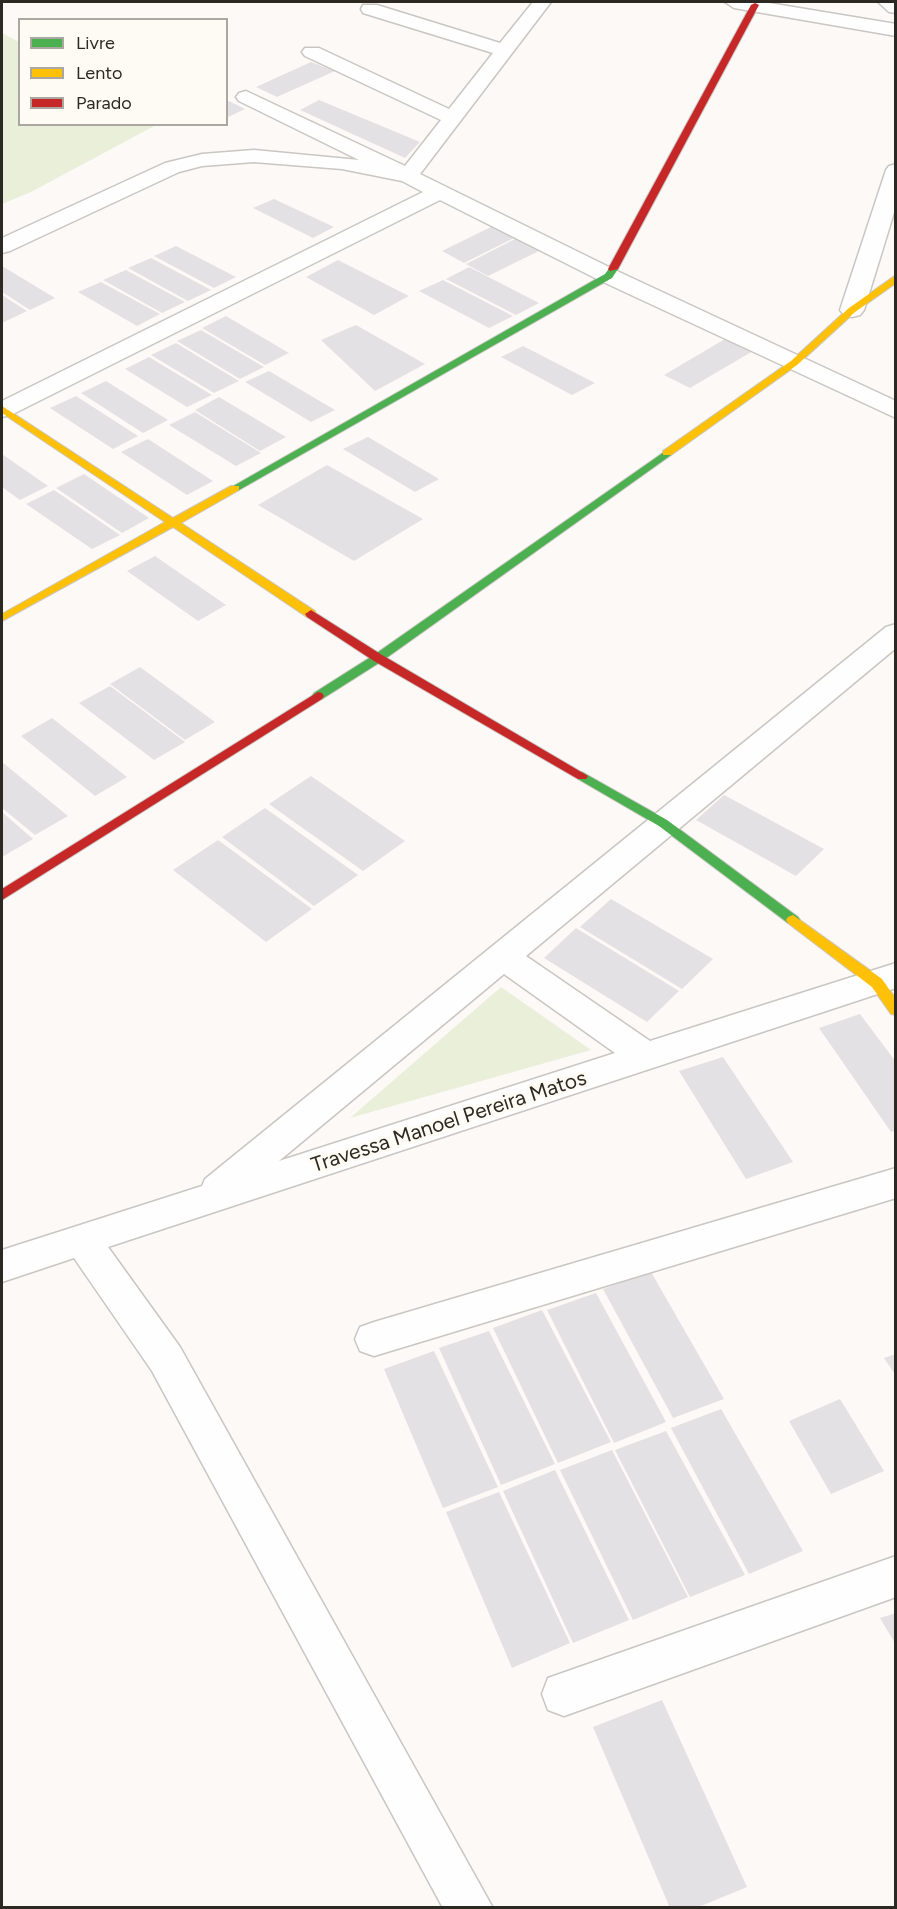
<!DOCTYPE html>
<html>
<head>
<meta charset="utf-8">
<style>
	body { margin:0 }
	#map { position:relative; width:897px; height:1909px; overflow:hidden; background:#fcf9f6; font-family:Figtree,sans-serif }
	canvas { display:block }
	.frame { position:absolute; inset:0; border:3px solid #2c2923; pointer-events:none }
	.legend { position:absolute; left:18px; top:18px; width:210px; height:108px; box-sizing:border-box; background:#fefaf4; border:2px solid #aaa6a0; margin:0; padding:8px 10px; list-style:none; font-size:18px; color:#2c2923 }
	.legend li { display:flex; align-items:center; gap:12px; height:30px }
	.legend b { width:30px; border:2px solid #aaa6a0 }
</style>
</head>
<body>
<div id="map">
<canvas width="897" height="1909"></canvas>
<div class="frame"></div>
<ul class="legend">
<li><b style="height:8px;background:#4caf50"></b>Livre</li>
<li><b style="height:8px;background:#ffc107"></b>Lento</li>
<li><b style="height:8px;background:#c62828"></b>Parado</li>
</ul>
</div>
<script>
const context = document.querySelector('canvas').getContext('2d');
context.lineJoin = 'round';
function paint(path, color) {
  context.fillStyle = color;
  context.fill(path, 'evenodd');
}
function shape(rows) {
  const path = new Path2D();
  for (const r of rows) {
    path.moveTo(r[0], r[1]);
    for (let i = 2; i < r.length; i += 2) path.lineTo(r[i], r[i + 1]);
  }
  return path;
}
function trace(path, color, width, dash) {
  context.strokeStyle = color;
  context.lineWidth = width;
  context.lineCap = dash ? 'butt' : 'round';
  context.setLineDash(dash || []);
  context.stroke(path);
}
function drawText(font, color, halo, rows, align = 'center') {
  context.font = font + ' Figtree,sans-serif';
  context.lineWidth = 6;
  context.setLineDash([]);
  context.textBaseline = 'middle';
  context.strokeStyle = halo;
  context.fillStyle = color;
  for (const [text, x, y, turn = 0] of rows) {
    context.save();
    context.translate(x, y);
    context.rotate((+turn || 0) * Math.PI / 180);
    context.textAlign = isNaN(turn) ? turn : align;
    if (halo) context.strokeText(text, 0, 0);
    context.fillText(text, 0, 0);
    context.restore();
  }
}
paint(shape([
	[2,33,19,42,20,124,156,125,31,192,2,204],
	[501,987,591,1050,350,1118]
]), '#eaefda');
paint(shape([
	[311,62,335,71,277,97,256,87],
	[319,100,420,142,405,158,300,110],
	[229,101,245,109,226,118,226,103],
	[274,199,334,227,313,238,253,208],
	[495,225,518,236,464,263,442,251],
	[519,237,543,249,488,276,466,264],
	[176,246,236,277,214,288,154,256],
	[151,258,211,290,188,301,128,268],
	[338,260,409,296,374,315,306,277],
	[2,266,55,298,30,310,2,292],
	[469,267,539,303,516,315,446,279],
	[126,270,185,302,162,313,103,280],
	[443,280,513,316,489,328,419,291],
	[101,282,160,314,137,326,78,292],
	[2,295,27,311,2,323],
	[226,316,289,353,265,365,202,328],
	[356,325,425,364,375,391,321,340],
	[201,330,264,367,240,379,177,341],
	[725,339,753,351,690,388,664,375],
	[176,343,239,381,214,393,151,355],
	[523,346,595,383,572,395,501,357],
	[149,357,212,395,187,407,125,369],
	[269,371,335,410,311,422,245,382],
	[106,381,168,420,143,433,81,393],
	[76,396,138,436,113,449,50,408],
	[219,397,286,437,260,451,195,410],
	[195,412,261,453,236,466,169,425],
	[368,437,439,479,415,492,343,449],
	[148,439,213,481,187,495,121,452],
	[2,454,48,486,20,500,2,487],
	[327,465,423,519,354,561,258,505],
	[84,474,149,518,122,533,56,488],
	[54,490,120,535,92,549,26,504],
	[155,556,226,605,198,621,127,571],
	[140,667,215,722,185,740,110,684],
	[110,686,185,742,154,760,79,703],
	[52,718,127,777,95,796,21,736],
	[2,762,68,816,35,835,2,808],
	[311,776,405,841,363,871,269,804],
	[724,795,824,849,796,876,696,820],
	[265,808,358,875,314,906,222,837],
	[2,812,33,839,2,857],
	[218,840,312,909,266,942,173,870],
	[611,899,713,959,682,989,580,927],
	[576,928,679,991,647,1022,544,958],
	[860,1014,896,1062,896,1130,891,1132,819,1028],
	[723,1057,793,1162,746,1179,679,1071],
	[651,1272,724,1399,673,1418,603,1289],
	[596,1293,666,1422,614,1443,547,1310],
	[542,1310,611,1442,558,1463,493,1328],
	[489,1331,555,1464,501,1485,439,1348],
	[434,1351,498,1487,443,1508,384,1369],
	[896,1354,896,1376,884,1358],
	[840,1399,884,1471,831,1494,789,1421],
	[721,1409,803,1551,749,1574,671,1428],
	[666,1431,745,1575,690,1597,615,1450],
	[612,1450,688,1597,633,1620,560,1470],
	[555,1470,629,1620,573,1643,503,1491],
	[499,1492,570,1643,512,1668,446,1512],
	[896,1613,896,1645,880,1618],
	[662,1700,747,1887,696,1908,670,1908,593,1727]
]), '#e3e1e3');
const street = shape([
	[533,2,551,2,420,174,617,271,896,401,896,418,601,281,440,200,11,415,2,417,2,401,423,192,402,181,342,169,254,162,202,166,179,172,10,251,2,253,2,238,165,163,202,154,254,150,359,160,239,101,236,97,239,93,246,91,405,166,441,120,305,56,302,52,305,48,319,48,449,109,493,53,363,13,361,9,363,5,377,5,500,43,533,2],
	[725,2,763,2,896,24,896,36,734,8,725,2],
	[878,2,896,2,896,13,889,12,878,2],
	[896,164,896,206,864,310,860,315,852,317,844,315,840,310,886,170,889,166,896,164],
	[896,624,896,648,526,956,650,1041,896,963,896,988,108,1247,180,1347,493,1908,443,1908,152,1371,74,1258,2,1282,2,1250,202,1186,205,1179,886,627,896,624],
	[504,974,615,1053,279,1161,504,974],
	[896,1168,896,1198,374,1356,360,1351,355,1339,360,1327,374,1322,896,1168],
	[896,1556,896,1597,564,1716,548,1710,542,1694,548,1678,896,1556]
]);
const fast = shape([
	[613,266,618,269,612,278,239,490,235,491,230,488,605,274,610,267,613,266],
	[667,450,671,451,671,455,382,661,322,699,314,699,312,696,314,693,374,655,667,450],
	[582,772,667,820,798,917,800,920,798,923,788,923,659,826,578,779,576,776,578,773,582,772]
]);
const slow = shape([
	[896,275,896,283,855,312,797,365,671,455,663,455,663,451,791,361,849,308,896,275],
	[2,406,173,518,231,486,239,486,239,490,181,523,315,611,315,617,307,617,173,527,2,621,2,614,165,522,2,413,2,406],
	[793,915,882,979,896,999,896,1015,891,1014,872,987,788,923,786,920,788,917,793,915]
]);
const jam = shape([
	[755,3,759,5,618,269,610,271,608,269,751,5,755,3],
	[311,610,382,655,588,776,586,779,578,779,374,661,307,617,305,614,311,610],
	[318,692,322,693,324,696,322,699,2,900,2,889,318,692]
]);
trace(street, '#cac6c2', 3);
trace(fast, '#cac6c2', 2);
trace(slow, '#cac6c2', 2);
trace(jam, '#cac6c2', 2);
paint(street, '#fffefe');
paint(fast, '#4caf50');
paint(slow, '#ffc107');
paint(jam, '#c62828');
drawText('21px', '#2c2923', '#fefaf4', [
	["Travessa Manoel Pereira Matos",449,1122,-18]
]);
</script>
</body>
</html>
